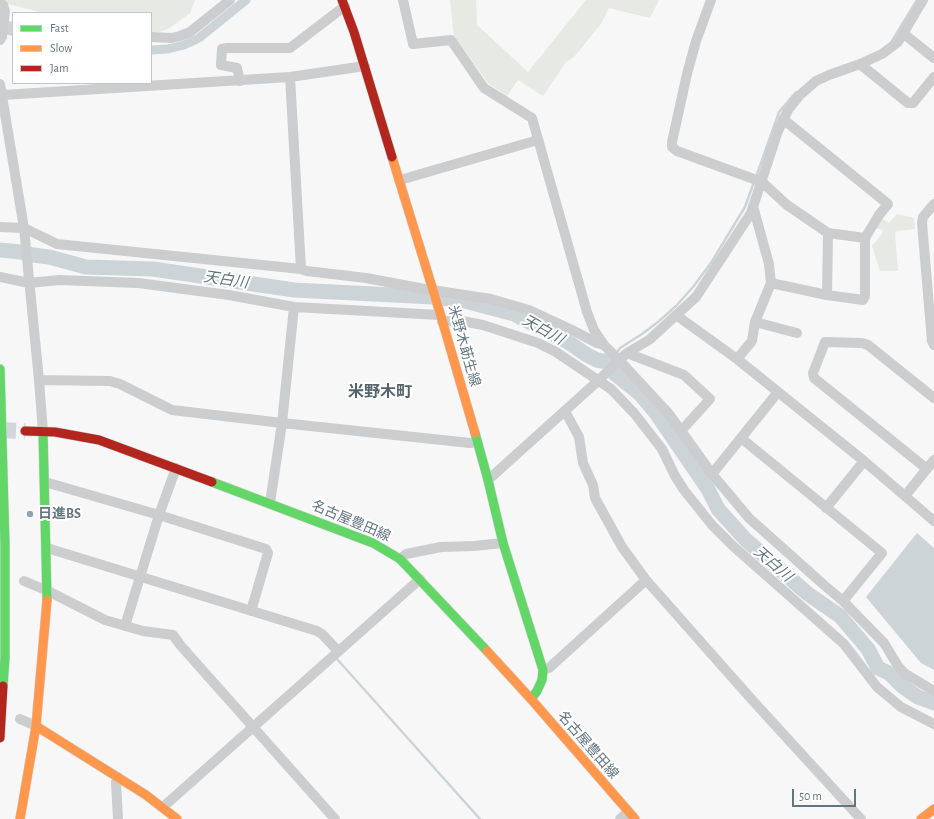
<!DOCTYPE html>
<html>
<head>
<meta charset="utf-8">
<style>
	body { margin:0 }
	#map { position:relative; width:934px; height:819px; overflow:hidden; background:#f7f7f7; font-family:"Alegreya Sans",sans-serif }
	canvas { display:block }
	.legend { position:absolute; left:12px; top:12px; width:140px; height:72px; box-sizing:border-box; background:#fff; border:1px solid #c1c8cd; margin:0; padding:5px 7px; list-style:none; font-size:12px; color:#637581 }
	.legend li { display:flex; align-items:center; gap:8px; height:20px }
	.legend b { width:20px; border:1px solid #c1c8cd }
	.scale { position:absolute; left:792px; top:789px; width:64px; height:18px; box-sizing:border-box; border:2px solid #637581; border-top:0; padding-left:5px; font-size:12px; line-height:14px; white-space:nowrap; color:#637581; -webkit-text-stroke:3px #fff; paint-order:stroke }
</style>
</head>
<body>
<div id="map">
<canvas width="934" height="819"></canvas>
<ul class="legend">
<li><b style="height:5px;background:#63d668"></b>Fast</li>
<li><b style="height:5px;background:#ff974d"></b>Slow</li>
<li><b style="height:5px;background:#b3261e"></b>Jam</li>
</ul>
<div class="scale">50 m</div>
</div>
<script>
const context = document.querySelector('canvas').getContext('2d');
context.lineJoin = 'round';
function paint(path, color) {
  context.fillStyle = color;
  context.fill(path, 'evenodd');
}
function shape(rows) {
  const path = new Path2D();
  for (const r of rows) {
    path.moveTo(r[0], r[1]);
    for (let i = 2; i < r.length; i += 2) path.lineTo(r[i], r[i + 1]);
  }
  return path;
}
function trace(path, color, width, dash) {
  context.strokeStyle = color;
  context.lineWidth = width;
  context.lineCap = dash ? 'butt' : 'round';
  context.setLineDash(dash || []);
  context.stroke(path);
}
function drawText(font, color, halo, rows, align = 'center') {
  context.font = font + ' "Alegreya Sans","Noto Sans JP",sans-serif';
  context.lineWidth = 4;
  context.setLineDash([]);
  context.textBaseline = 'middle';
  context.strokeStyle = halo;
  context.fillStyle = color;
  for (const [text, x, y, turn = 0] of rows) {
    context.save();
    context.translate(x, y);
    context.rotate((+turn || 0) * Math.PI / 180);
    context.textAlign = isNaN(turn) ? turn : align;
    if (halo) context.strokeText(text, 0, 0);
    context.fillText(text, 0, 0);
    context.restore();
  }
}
paint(shape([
	[0,0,195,0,190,13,168,29,151,35,151,13,43,13,0,2],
	[450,0,476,0,477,25,528,72,586,0,659,0,650,18,609,8,601,24,574,57,566,62,543,96,518,80,507,96,488,83,454,36],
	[897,214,914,218,915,229,897,231,895,233,898,271,880,271,872,246,882,234,883,230,875,228,881,218,889,223]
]), '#e6e9e4');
paint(shape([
	[0,19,13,22,13,36,0,33],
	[917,533,934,548,934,670,921,663,866,597]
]), '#ccd4d7');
trace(shape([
	[892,41,917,0],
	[756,177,779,112,796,92],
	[616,354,620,348,642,334,658,322,676,306,693,287,711,263,745,207,754,182],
	[608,362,612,357],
	[337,659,480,819]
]), '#ccd4d7', 2.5);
trace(shape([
	[151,50,168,49,184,45,199,38,246,0]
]), '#ccd4d7', 9);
trace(shape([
	[0,250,21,252,33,255,49,257,86,267,153,269,294,290,433,297,465,301,514,314,568,342,587,355,597,360,608,362,615,374,640,394,656,413,708,489,718,509,746,540,808,594,840,616,868,649,878,668,889,673,902,686,918,697,934,703]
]), '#ccd4d7', 15);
trace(shape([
	[0,430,25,431]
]), '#d2d6da', 16, [16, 8]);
const fast = shape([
	[0,369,5,545,5,658,3,686],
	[43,432,47,600],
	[475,433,488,480,503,543,543,670,542,680,537,691,531,699],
	[212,482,373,543,400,559,487,651]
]);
const slow = shape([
	[392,157,440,313,475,433],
	[487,651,531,699,635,819],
	[36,726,146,795,177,819],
	[20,819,36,726,47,600],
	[921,819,934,809]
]);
const jam = shape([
	[342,0,354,32,392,157],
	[25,431,55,432,99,440,212,482],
	[0,738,3,686]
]);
trace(fast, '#d3d4d5', 10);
trace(slow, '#d3d4d5', 10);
trace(jam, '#d3d4d5', 10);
trace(shape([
	[403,0,413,44,451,40,484,88,532,118,587,312,594,330,604,345],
	[711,0,696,41,687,74,672,142,672,147,677,151,762,182,787,205,828,233,865,238],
	[0,3,3,5,5,11,2,37,0,40],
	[904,34,934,58],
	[151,37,172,38,180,36,190,32,230,0],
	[860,64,908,103,913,103,934,77],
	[290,77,301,269],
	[240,81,237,68,221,65,222,49,227,48,290,48,345,6],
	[0,84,24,228,39,380,43,432],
	[3,95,290,77,365,66],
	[400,180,538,140],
	[934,204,923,217,922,223,932,341,934,345],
	[0,227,24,228,57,244,301,269,307,271,366,278,425,289,491,299,529,310,572,330,597,343,604,345,619,360,669,414,712,474,749,518,824,585,843,601,884,643,898,666,904,673,934,691],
	[0,277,29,283,59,280,138,283,229,295,294,307,440,315],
	[771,283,827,295,863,300,865,296,865,238,879,215,888,204,783,119],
	[827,295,828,233],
	[676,315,737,359,864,461,934,521],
	[442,322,457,320,483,325,538,343,556,352,611,389,634,413,662,449,675,476,684,490,712,525,733,546,844,644,877,687,901,707,934,724],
	[755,322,797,333],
	[627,353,684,375,710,399,681,431],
	[737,359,752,341,755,322,771,283,769,264,753,206],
	[39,380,110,381,120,384,172,410,282,423,470,443,477,442],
	[565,411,579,437,583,463,593,485,595,498,622,547,646,580,754,702,861,819],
	[741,438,882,553,843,601],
	[927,469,814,378,813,373,825,342,862,343,868,345,934,398],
	[712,474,778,392],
	[488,480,599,380,619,360,627,353,649,340,696,297,751,213,778,131,788,110,800,95,816,81,829,75,860,64,882,54,898,42,923,0],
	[45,482,159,515,266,549,268,553,251,611],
	[905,496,934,460],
	[270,503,282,423,294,307],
	[826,508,864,461],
	[47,548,317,631,322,634,338,651],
	[400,559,406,554,441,547,474,546,503,543],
	[24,581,48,591,105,620,143,631,173,635,181,646,335,819],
	[125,626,159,515,176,468],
	[543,670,549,668,646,580],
	[20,719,36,726],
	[163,807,420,579],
	[118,819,116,782,118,777],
	[620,819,628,812]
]), '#cccdce', 10);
trace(fast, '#63d668', 9);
trace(slow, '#ff974d', 9);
trace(jam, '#b3261e', 9);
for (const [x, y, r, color] of [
	[30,514,4,"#97a2aa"]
]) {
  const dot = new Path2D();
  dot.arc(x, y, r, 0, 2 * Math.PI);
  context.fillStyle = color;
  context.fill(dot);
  trace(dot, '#fff', 1.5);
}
drawText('14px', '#637581', '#fff', [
	["米野木莇生線",464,346,74],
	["名古屋豊田線",351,521,23],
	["名古屋豊田線",588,745,49]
]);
drawText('bold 14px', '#637581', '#fff', [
	["日進BS",38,514]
], 'left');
drawText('italic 15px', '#5e757c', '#fff', [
	["天白川",226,280,8],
	["天白川",543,330,29],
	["天白川",773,564,41]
]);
drawText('bold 16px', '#55636c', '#fff', [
	["米野木町",380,392]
]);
</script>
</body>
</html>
